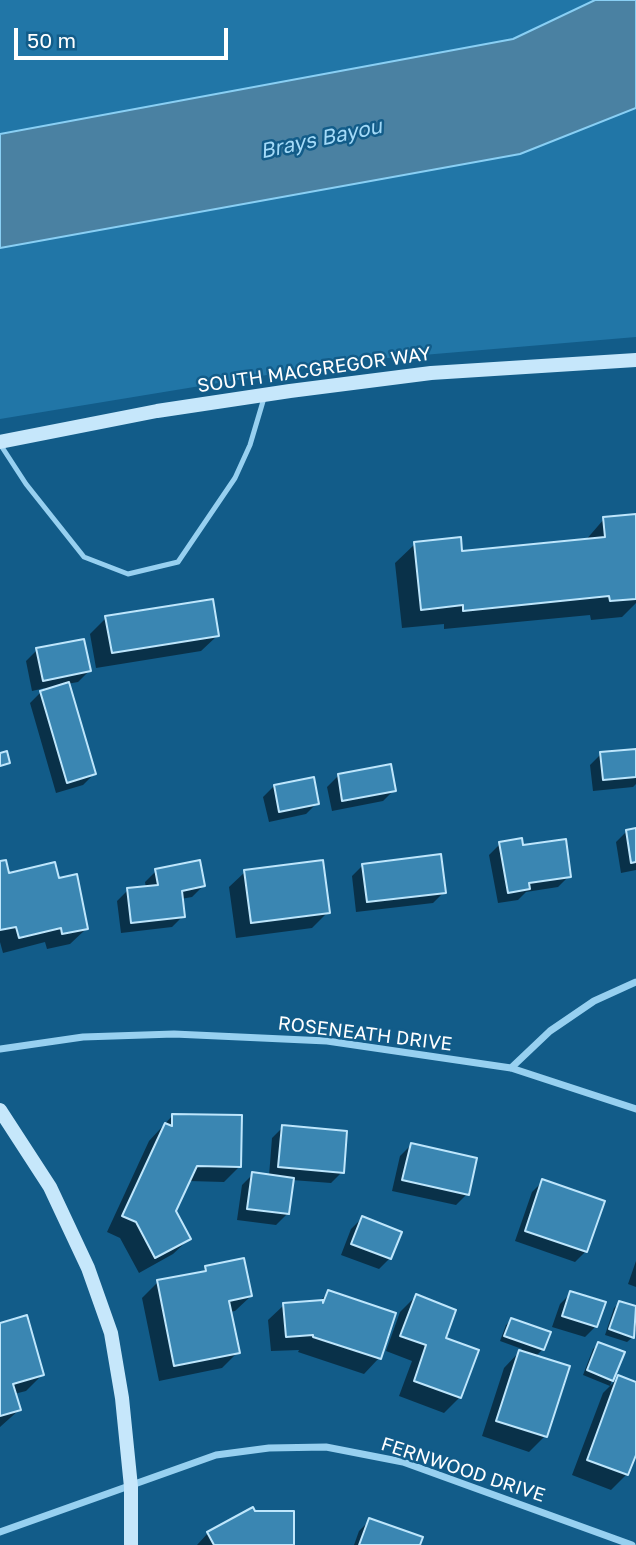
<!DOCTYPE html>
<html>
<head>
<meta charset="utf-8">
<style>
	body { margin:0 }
	#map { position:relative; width:636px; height:1545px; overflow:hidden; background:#125c89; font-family:"Golos Text",sans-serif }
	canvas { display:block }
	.scale { position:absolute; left:14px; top:28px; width:214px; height:32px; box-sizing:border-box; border:4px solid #fff; border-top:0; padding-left:9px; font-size:21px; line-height:24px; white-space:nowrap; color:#fff; -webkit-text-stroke:5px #125c89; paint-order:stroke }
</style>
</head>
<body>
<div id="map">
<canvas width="636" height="1545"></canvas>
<div class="scale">50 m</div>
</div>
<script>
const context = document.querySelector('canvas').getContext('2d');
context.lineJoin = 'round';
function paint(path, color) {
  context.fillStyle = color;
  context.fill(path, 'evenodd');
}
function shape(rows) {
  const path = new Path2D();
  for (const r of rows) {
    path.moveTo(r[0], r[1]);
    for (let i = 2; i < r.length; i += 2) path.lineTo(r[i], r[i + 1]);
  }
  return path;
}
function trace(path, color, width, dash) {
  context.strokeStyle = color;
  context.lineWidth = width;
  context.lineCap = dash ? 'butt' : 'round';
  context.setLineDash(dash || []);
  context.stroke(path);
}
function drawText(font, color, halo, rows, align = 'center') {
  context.font = font + ' "Golos Text",sans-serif';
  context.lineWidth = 5;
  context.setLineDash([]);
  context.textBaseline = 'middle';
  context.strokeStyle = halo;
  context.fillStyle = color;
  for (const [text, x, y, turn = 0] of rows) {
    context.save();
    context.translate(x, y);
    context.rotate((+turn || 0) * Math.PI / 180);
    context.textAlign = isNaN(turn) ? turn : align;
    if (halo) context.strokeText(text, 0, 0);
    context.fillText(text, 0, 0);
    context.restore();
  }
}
paint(shape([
	[0,0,636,0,636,337,352,361,0,419]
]), '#2176a7');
const water = shape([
	[595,0,636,0,636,108,520,154,0,248,0,134,513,39,595,0]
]);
paint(water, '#4a81a2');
trace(water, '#89cff4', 2);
paint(shape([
	[604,519,636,524,636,603,622,617,591,620,590,615,444,629,444,624,402,628,395,563,415,544,461,553,585,541],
	[106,618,217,636,201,651,96,668,90,634],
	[37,650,89,671,78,682,67,684,94,774,83,785,56,793,30,703,45,688,32,691,26,661],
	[636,750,636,784,633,787,593,791,590,765,601,754],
	[338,776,394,790,383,801,332,811,327,787],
	[274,786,317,803,306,814,269,822,263,797],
	[636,830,636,870,621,873,616,842,627,831],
	[500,844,522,847,569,876,558,887,526,892,518,900,498,903,489,855],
	[0,863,8,875,58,880,86,929,70,944,47,949,45,942,3,953,0,942],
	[363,865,444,892,433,903,356,912,352,876],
	[156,871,203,886,192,897,181,899,183,916,172,927,121,933,117,901,128,890,146,888,145,882],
	[245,872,328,912,312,928,236,938,229,887],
	[173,1115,240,1166,224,1182,189,1181,174,1211,189,1239,173,1254,139,1273,120,1238,107,1232,149,1141],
	[283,1127,342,1172,331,1183,292,1180,287,1214,276,1225,237,1220,242,1185,253,1174,269,1176,272,1138],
	[411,1145,467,1194,456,1205,392,1191,400,1156],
	[543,1181,586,1251,575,1262,515,1241,532,1192],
	[362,1218,390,1258,379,1269,341,1255,351,1229],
	[636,1261,636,1287,628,1284],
	[206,1268,251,1296,235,1311,230,1312,238,1352,222,1368,159,1381,142,1298,158,1282,201,1274],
	[329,1292,379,1358,364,1374,298,1352,299,1350,271,1351,268,1320,284,1305,319,1302],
	[571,1293,596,1326,585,1337,552,1327,560,1304],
	[416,1296,443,1339,460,1397,444,1413,399,1396,412,1361,386,1351,400,1312],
	[619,1303,636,1308,636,1327,633,1337,627,1342,605,1335,614,1308],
	[511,1320,543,1349,535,1357,545,1436,529,1452,482,1436,504,1368,522,1349,500,1341,506,1325],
	[0,1325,42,1375,26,1391,14,1394,19,1410,0,1427],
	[598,1344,622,1353,610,1386,583,1375,593,1349],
	[619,1377,636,1384,636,1450,627,1474,611,1490,572,1475,603,1393],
	[370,1520,418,1545,354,1545,359,1531],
	[208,1533,292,1545,197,1545]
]), '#0007');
const building = shape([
	[636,514,636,599,610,601,609,596,463,611,463,605,421,610,414,542,461,537,462,551,605,537,603,517,636,514],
	[213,599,219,636,112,653,105,616,213,599],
	[84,639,91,671,43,681,36,648,84,639],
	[69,682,96,774,67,783,40,691,69,682],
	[636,749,636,777,603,780,600,752,636,749],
	[7,751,10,763,0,766,0,753,7,751],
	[391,764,396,791,342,801,338,774,391,764],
	[314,777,319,804,279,812,274,785,314,777],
	[636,828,636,862,631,863,626,830,636,828],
	[522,838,523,845,566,839,571,877,529,883,530,889,508,893,499,842,522,838],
	[441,854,446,893,367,902,362,864,441,854],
	[6,860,9,873,55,862,59,878,77,874,88,929,62,934,61,928,19,938,16,927,0,930,0,861,6,860],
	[200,860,205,886,182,891,185,917,131,923,127,888,158,885,155,869,200,860],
	[323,860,330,913,251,923,244,870,323,860],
	[172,1114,242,1115,241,1167,197,1166,176,1211,191,1239,155,1258,136,1222,122,1216,165,1123,172,1126,172,1114],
	[282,1125,347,1131,344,1173,278,1167,282,1125],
	[411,1143,477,1158,469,1195,402,1180,411,1143],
	[252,1172,294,1178,289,1214,247,1209,252,1172],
	[542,1179,605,1201,587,1252,525,1231,542,1179],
	[362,1216,402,1232,391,1259,351,1244,362,1216],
	[244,1258,252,1296,229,1301,240,1353,174,1366,157,1280,206,1271,205,1266,244,1258],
	[328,1290,396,1313,381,1359,313,1337,313,1335,286,1337,283,1303,323,1300,323,1303,328,1290],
	[570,1291,606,1302,597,1327,562,1316,570,1291],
	[416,1294,456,1310,446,1338,479,1350,461,1398,414,1381,426,1345,400,1336,416,1294],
	[619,1301,636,1306,634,1338,609,1329,619,1301],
	[27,1315,44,1375,13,1384,21,1410,0,1416,0,1323,27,1315],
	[511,1318,551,1332,544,1350,504,1336,511,1318],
	[598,1342,625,1352,613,1381,587,1370,598,1342],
	[519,1350,570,1366,547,1437,496,1421,519,1350],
	[618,1375,636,1382,636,1455,628,1475,587,1460,618,1375],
	[253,1507,255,1511,294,1511,294,1545,214,1545,207,1532,253,1507],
	[369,1518,423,1537,420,1545,359,1545,369,1518]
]);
paint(building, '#3a86b2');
trace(building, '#bee6fc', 2);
trace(shape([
	[0,444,26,484,84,557,128,574,178,562,235,478,250,445,264,398]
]), '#97d0f0', 5);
trace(shape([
	[0,1049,83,1037,174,1034,327,1041,511,1068,636,1109],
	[511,1068,550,1031,594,1001,636,982],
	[0,1532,216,1455,269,1448,326,1447,403,1462,632,1545]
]), '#97d0f0', 7);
trace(shape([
	[0,442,157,411,290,391,431,373,636,360],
	[0,1110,50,1187,88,1268,111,1333,122,1398,131,1487,131,1545]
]), '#c6e7fb', 14);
drawText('19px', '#fff', '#125c89', [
	["SOUTH MACGREGOR WAY",314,370,-8],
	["ROSENEATH DRIVE",365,1034,7],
	["FERNWOOD DRIVE",463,1470,18]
]);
drawText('italic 21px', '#a3daf8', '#125c89', [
	["Brays Bayou",321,139,-12]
]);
</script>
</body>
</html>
